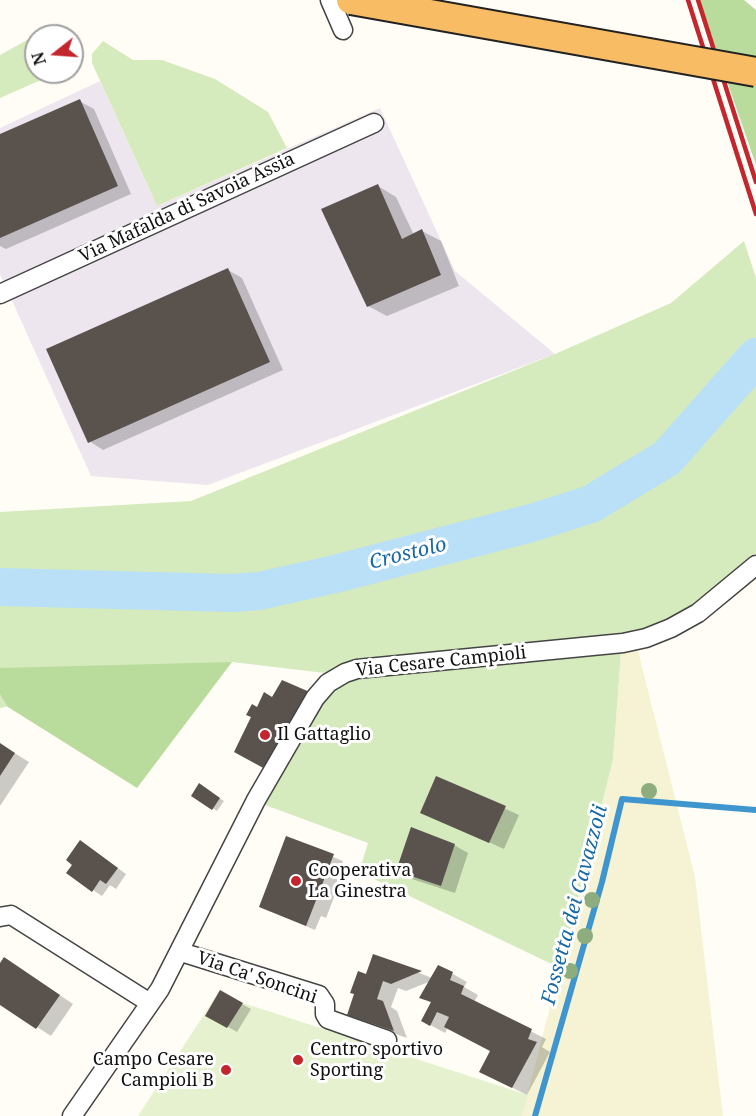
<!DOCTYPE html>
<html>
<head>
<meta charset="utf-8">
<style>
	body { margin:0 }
	#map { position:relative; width:756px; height:1116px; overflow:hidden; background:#fffdf5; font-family:"Noto Serif",serif }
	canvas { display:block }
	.north { position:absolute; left:24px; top:24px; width:60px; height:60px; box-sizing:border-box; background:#fff; border:2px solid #a0a0a0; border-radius:50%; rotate:253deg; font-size:16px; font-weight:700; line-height:24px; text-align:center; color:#111 }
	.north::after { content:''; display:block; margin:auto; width:21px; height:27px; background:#c4262e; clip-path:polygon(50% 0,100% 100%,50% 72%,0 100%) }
</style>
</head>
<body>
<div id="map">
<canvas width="756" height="1116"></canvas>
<div class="north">N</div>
</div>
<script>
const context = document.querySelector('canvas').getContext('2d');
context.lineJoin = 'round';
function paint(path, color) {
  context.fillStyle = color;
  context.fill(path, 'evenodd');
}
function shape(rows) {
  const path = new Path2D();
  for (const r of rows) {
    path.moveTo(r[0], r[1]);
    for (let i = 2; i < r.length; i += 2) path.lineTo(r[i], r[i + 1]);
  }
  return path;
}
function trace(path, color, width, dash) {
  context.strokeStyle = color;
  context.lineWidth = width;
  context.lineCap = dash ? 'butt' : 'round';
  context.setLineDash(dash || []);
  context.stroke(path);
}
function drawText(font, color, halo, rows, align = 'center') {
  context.font = font + ' "Noto Serif",serif';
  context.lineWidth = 6;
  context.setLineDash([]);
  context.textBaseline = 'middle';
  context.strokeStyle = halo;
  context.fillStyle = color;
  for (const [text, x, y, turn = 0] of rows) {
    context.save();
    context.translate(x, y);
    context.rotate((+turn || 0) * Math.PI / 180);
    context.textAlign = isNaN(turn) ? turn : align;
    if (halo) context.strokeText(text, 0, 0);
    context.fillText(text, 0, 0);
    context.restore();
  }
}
paint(shape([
	[100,81,157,206,380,108,455,271,555,354,208,485,91,476,0,274,0,128]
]), '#eee6ef');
paint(shape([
	[637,647,695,877,723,1116,522,1116,613,760,621,652]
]), '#f6f3d4');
paint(shape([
	[34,39,36,72,59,72,0,98,0,55,27,40],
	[103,41,133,60,162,60,215,79,268,112,287,148,157,206,92,63,92,54],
	[744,241,756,278,756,553,693,608,651,632,333,674,232,662,0,708,0,512,191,501,555,354,671,303],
	[621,652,613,760,560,968,359,872,368,843,260,803,320,701,345,681,379,672]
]), '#d5ebbd');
paint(shape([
	[699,0,744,0,756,10,756,165],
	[232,662,137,788,8,707,0,694,0,668]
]), '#b9dc9c');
paint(shape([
	[220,990,243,1003,528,1095,522,1116,138,1116]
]), '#e6f2cf');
paint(shape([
	[79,101,94,109,131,194,6,249,0,246,0,136],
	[378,186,396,197,414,235,422,231,441,241,459,286,387,316,368,306],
	[228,270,242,278,283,370,103,450,89,441],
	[311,694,325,702,281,776,250,760,273,698],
	[0,744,29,762,0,806],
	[437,778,519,815,504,849,422,812],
	[199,785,224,801,217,811,193,795],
	[287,838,343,861,337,877,341,879,326,918,321,916,315,930,261,907],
	[454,845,468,853,455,893,412,879,397,871],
	[90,848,126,874,116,889,110,885,102,896,93,890],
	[374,955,432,978,439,967,453,974,467,982,464,987,478,995,474,1002,546,1039,542,1047,550,1052,527,1095,495,1079,492,1051,448,1027,445,1033,423,1021,432,1003,421,997,431,981,406,991,398,988,391,1007,397,1011,407,1038,362,1022,348,1014],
	[0,966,18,967,73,1004,51,1036,0,1003],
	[220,992,251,1009,237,1032,207,1015]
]), '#0003');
trace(shape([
	[535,1116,602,882,622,799,756,810]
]), '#3f96cf', 6);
trace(shape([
	[0,587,231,593,259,591,335,574,535,522,591,504,667,458,756,357]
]), '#b9e0f7', 38);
paint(shape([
	[80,99,118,186,0,238,0,134],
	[378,184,402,239,422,229,441,275,367,307,321,209],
	[228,268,270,362,88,443,46,349],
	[282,680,312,693,267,770,234,752,251,717,246,715,252,704,257,707,264,692,272,697],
	[0,743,15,753,0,776],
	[436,776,506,806,489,843,420,813],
	[199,783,220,798,212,810,191,796],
	[411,827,455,844,441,886,396,871],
	[286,836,334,854,306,926,259,907],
	[80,840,118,868,106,884,100,880,92,892,66,873,72,865,66,860],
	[373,954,422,971,391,984,383,981,377,999,383,1001,394,1031,347,1015,354,994,350,993,358,971,366,974],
	[4,957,60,995,36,1029,0,1005,0,963],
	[438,965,453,972,450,980,464,986,461,994,532,1029,528,1039,537,1042,512,1088,479,1072,490,1051,444,1027,449,1017,437,1012,430,1026,421,1021,431,1002,419,998],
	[220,990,243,1003,227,1028,205,1016]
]), '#5a524d');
const minor = shape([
	[330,0,343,30],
	[0,294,374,123],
	[0,917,11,915,150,1003],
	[181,952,319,995,325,1004,325,1014,328,1019,387,1040],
	[72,1116,160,989,256,800,315,698,328,683,345,673,357,669,623,643,646,638,671,628,698,613,756,565]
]);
trace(minor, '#444', 21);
trace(minor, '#fff', 18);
trace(shape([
	[688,0,756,214],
	[698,0,756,182]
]), '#c4262e', 4.5);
const trunkBridge = shape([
	[351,0,756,72]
]);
trace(trunkBridge, '#222', 32, []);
trace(trunkBridge, '#f7bc64', 28);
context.fillStyle = '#8dad7f';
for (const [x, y] of [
	[649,791],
	[592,900],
	[585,936],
	[570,971]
]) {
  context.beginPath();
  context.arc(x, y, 8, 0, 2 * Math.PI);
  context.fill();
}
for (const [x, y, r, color] of [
	[265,735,6,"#c4262e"],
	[296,881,6,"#c4262e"],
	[298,1060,6,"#c4262e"],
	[226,1070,6,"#c4262e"]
]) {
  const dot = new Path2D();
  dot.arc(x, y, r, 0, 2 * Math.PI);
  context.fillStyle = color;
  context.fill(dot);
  trace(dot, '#fff', 2);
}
drawText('18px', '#111', '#fff', [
	["Via Mafalda di Savoia Assia",187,208,-25],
	["Via Cesare Campioli",441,662,-6],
	["Via Ca' Soncini",257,978,19]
]);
drawText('18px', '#111', '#fff', [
	["Il Gattaglio",277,735],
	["Cooperativa",308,871],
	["La Ginestra",308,892],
	["Centro sportivo",310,1050],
	["Sporting",310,1071],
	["Campo Cesare",214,1060,"right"],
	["Campioli B",214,1081,"right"]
], 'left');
drawText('italic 20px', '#1768a6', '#fff', [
	["Crostolo",408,554,-14],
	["Fossetta dei Cavazzoli",575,905,-75]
]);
</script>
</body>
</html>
